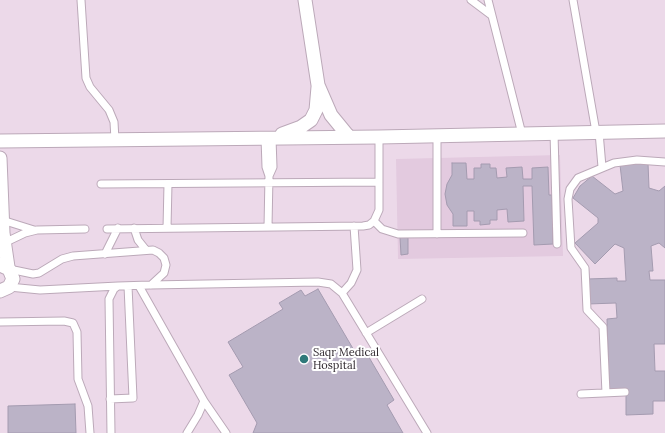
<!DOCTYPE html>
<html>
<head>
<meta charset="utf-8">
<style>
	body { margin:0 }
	canvas { display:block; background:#ecd9e9 }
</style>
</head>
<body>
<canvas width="665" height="433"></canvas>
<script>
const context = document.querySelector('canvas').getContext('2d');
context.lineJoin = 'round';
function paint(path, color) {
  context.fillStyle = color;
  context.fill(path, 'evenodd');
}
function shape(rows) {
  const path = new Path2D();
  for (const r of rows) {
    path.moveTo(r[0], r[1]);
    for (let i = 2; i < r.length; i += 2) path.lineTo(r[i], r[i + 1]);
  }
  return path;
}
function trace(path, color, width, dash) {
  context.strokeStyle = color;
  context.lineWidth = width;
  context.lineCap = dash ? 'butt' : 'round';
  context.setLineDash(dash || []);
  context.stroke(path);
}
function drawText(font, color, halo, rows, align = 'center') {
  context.font = font + ' Lora,serif';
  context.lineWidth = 4;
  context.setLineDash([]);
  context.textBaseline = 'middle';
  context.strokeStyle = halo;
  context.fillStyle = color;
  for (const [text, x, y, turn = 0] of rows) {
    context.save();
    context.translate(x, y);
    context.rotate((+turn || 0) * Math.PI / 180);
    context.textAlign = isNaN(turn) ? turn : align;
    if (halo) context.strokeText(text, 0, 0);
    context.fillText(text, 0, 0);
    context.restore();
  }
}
paint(shape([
	[560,155,563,256,398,259,396,159]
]), '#e3cadf');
const building = shape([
	[452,163,466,163,467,179,474,179,474,168,481,168,481,164,490,164,490,168,496,168,497,178,507,177,506,168,522,167,523,179,532,179,532,168,548,167,549,195,552,195,553,244,534,245,532,186,523,186,524,221,508,222,507,209,497,210,497,220,490,220,490,224,480,225,480,221,474,221,474,211,467,211,467,226,453,226,453,214,447,205,445,194,447,184,452,175,452,163],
	[627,163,648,163,649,188,659,191,665,186,665,248,659,243,651,246,653,271,649,271,650,280,665,280,665,344,654,344,655,371,665,371,665,401,653,401,653,414,626,415,626,390,609,391,607,319,617,318,616,303,588,304,587,279,617,278,617,281,626,281,624,248,615,244,595,264,575,243,598,223,598,218,573,198,580,186,592,176,615,194,623,191,620,165,627,163],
	[400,237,408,237,408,254,401,255,400,237],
	[318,289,355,352,363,347,394,400,387,405,403,433,253,433,257,423,229,375,243,367,228,342,283,309,279,303,301,290,305,296,318,289],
	[75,404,76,433,8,433,8,406,75,404]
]);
paint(building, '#bbb3c7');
trace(building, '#a49bb0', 1);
const service = shape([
	[81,0,86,78,90,87,109,110,114,122,115,140],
	[471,0,491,15],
	[488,0,522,134],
	[573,0,596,132],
	[599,132,602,167],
	[554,133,557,244],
	[437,136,437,234],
	[265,138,266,167,269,176,268,227],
	[269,176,273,167,272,138],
	[101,184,379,182],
	[2,220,34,230],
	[374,221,382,229,398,234,523,233],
	[134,228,138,240,146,250],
	[167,228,168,184],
	[107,229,363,226,369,225,374,221,379,210,379,137],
	[4,243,25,233,37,230,85,229],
	[105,254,118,228],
	[9,269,33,274,39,273,62,259,73,256,153,250,159,253,164,258,166,265,164,273,151,285],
	[139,286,204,401],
	[9,287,40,290,118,286],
	[342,293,351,283,357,270,354,226],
	[0,322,64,321,73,323,77,332,78,379,88,406,90,433],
	[366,333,422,299],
	[606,393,603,327,587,310,585,268,571,248,568,199,570,189,578,178,614,163,637,160,665,162],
	[581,394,625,392],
	[110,399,133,398,128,286],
	[111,433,109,299,114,289,118,286,150,285,318,282,331,284,342,293,427,433],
	[187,433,198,415,204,401,226,433]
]);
const minor = shape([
	[305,0,318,85,331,115,349,137],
	[282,134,301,127,311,120,316,110,318,87],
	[0,141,379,137,665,131],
	[0,158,3,233,8,267],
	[0,291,9,287,13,279,9,269,0,265]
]);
trace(service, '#bca9b9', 9);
trace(minor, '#bca9b9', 15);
trace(service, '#fff', 7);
trace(minor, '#fff', 13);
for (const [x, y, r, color] of [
	[304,359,5,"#2f797a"]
]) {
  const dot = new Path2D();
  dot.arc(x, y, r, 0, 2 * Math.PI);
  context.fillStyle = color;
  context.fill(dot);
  trace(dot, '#fff', 1.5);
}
drawText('11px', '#2f282e', '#fff', [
	["Saqr Medical",313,353],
	["Hospital",313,366]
], 'left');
</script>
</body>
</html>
